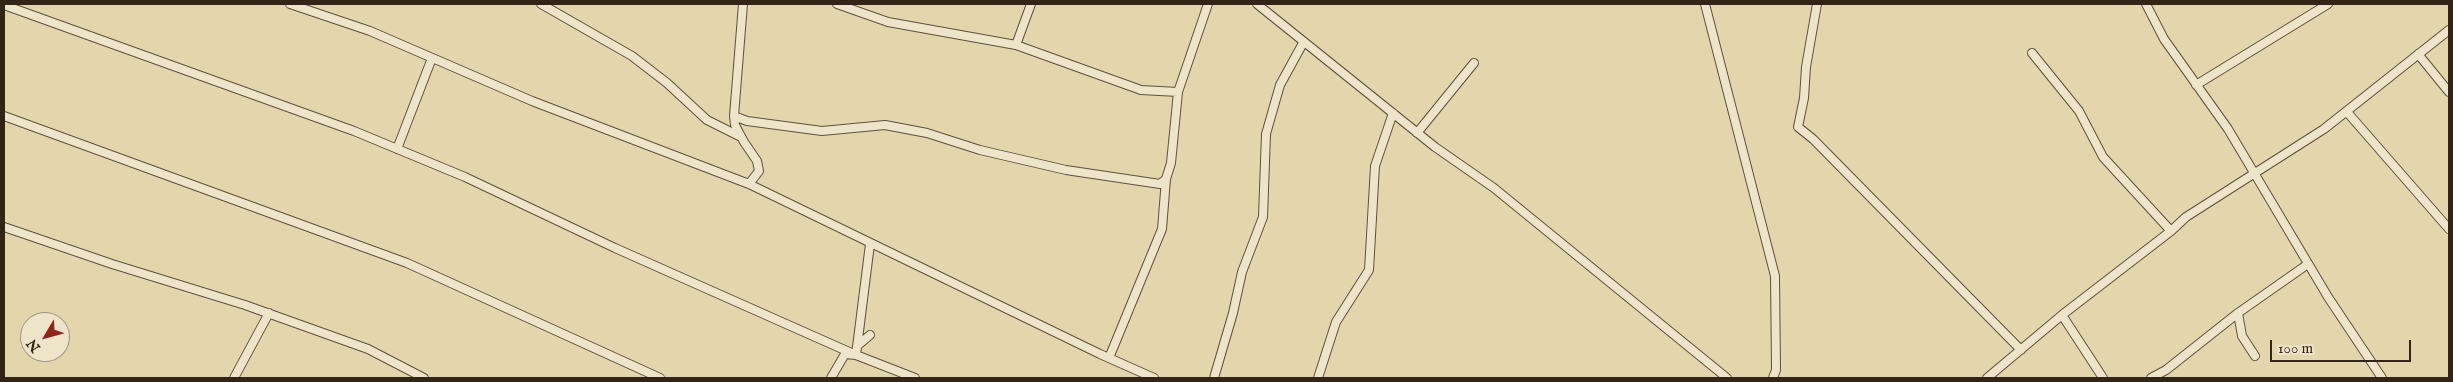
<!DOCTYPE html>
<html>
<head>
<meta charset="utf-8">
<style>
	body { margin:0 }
	#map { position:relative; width:2453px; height:382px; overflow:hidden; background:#e3d6ad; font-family:"IM FELL English",serif }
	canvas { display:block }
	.frame { position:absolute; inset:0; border:5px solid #322517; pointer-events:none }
	.north { position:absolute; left:20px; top:312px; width:50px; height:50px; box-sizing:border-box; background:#ede4ca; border:1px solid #a29882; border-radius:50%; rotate:233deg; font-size:14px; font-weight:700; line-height:20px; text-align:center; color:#322517 }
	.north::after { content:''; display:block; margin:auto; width:18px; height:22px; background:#8f2418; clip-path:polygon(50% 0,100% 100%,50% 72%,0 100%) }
	.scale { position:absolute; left:2270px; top:340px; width:141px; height:22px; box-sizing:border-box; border:2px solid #322517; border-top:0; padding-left:6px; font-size:15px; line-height:18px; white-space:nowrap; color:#322517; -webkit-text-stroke:4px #ede4ca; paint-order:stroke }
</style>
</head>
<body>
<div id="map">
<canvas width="2453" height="382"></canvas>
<div class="frame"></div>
<div class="north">N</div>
<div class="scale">100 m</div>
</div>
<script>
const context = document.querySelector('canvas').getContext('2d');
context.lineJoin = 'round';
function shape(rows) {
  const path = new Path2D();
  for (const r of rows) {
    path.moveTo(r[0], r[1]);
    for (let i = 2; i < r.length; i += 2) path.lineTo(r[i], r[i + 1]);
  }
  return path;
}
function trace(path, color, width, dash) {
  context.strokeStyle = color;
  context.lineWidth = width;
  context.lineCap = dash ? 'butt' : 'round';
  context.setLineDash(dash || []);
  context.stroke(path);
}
const minor = shape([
	[290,4,370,31,532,101,749,184,1100,354,1154,378],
	[541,4,632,56,667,83,707,120,741,137],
	[743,4,734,116,735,125,744,142,757,161,759,171,749,184],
	[837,4,888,22,1016,45,1141,90,1178,92],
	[1257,4,1435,147,1494,188,1727,378],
	[1705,4,1775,276,1776,370,1773,378],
	[1817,4,1806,67,1804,98,1798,127,1813,139,2021,350],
	[2146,4,2164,39,2228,129,2328,297,2382,378],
	[4,5,354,131,465,177,615,248,856,355,915,378],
	[1016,45,1031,4],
	[2032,53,2079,111,2103,157,2171,231],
	[2418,54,2449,92],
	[2196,85,2328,4],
	[2347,112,2449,229],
	[4,116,407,263,660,378],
	[734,116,747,121,822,131,885,125,927,133,980,150,1066,170,1160,184,1166,179,1171,163,1178,92,1208,4],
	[1417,133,1474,63],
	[397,149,432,58],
	[4,227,112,264,245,305,368,349,424,378],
	[2238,313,2242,336,2255,356],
	[2062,315,2103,378],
	[856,355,870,244],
	[1109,358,1162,229,1166,179],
	[234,378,269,313],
	[831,378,845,354,856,355,857,346,870,335],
	[1214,378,1233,313,1242,272,1263,217,1266,134,1280,85,1303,43],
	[1318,378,1336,322,1369,270,1375,166,1393,113],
	[1987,378,2062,315,2171,231,2186,217,2324,129,2449,30],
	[2151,378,2166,370,2238,313,2308,264]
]);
trace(minor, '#5e513c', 10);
trace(minor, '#ede4ca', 8);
</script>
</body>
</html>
